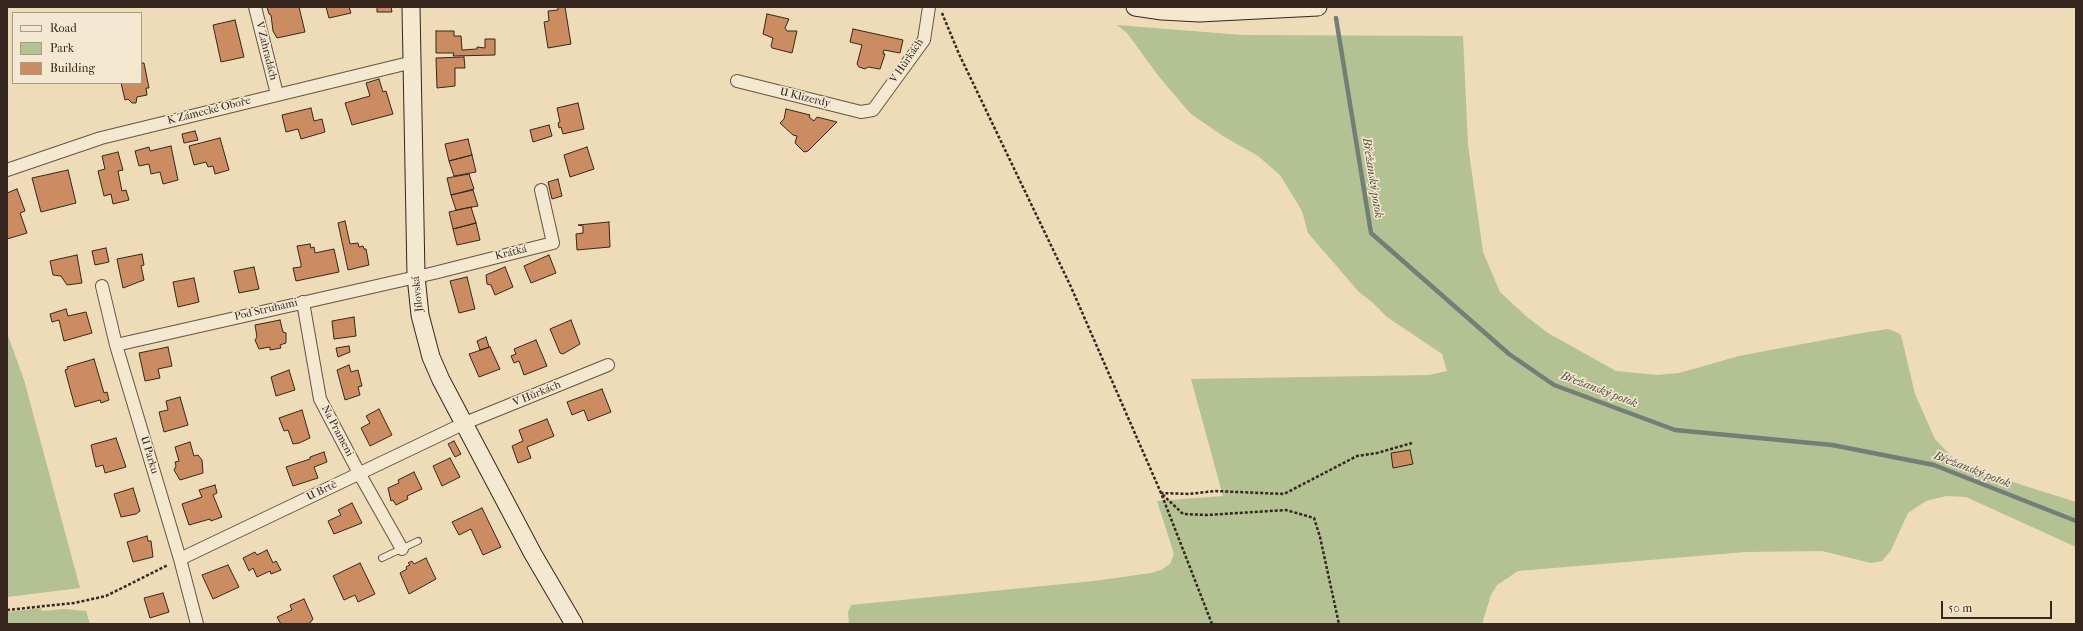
<!DOCTYPE html>
<html>
<head>
<meta charset="utf-8">
<style>
	body { margin:0 }
	#map { position:relative; width:2083px; height:631px; overflow:hidden; background:#eedbb8; font-family:"IM FELL French Canon",serif }
	canvas { display:block }
	.frame { position:absolute; inset:0; border:8px solid #37261d; pointer-events:none }
	.legend { position:absolute; left:12px; top:12px; width:130px; height:72px; box-sizing:border-box; background:#f4e8d1; border:1px solid #a89a89; margin:0; padding:5px 7px; list-style:none; font-size:12px; color:#37261d }
	.legend li { display:flex; align-items:center; gap:8px; height:20px }
	.legend b { width:20px; border:1px solid #a89a89 }
	.scale { position:absolute; left:1941px; top:601px; width:111px; height:18px; box-sizing:border-box; border:2px solid #37261d; border-top:0; padding-left:5px; font-size:12px; line-height:14px; white-space:nowrap; color:#37261d; -webkit-text-stroke:3px #f4e8d1; paint-order:stroke }
</style>
</head>
<body>
<div id="map">
<canvas width="2083" height="631"></canvas>
<div class="frame"></div>
<ul class="legend">
<li><b style="height:5px;background:#f4e8d1"></b>Road</li>
<li><b style="height:11px;background:#b3c193"></b>Park</li>
<li><b style="height:11px;background:#cc8c61"></b>Building</li>
</ul>
<div class="scale">50 m</div>
</div>
<script>
const context = document.querySelector('canvas').getContext('2d');
context.lineJoin = 'round';
function paint(path, color) {
  context.fillStyle = color;
  context.fill(path, 'evenodd');
}
function shape(rows) {
  const path = new Path2D();
  for (const r of rows) {
    path.moveTo(r[0], r[1]);
    for (let i = 2; i < r.length; i += 2) path.lineTo(r[i], r[i + 1]);
  }
  return path;
}
function trace(path, color, width, dash) {
  context.strokeStyle = color;
  context.lineWidth = width;
  context.lineCap = dash ? 'butt' : 'round';
  context.setLineDash(dash || []);
  context.stroke(path);
}
function drawText(font, color, halo, rows, align = 'center') {
  context.font = font + ' "IM FELL French Canon",serif';
  context.lineWidth = 3;
  context.setLineDash([]);
  context.textBaseline = 'middle';
  context.strokeStyle = halo;
  context.fillStyle = color;
  for (const [text, x, y, turn = 0] of rows) {
    context.save();
    context.translate(x, y);
    context.rotate((+turn || 0) * Math.PI / 180);
    context.textAlign = isNaN(turn) ? turn : align;
    if (halo) context.strokeText(text, 0, 0);
    context.fillText(text, 0, 0);
    context.restore();
  }
}
paint(shape([
	[1117,25,1242,35,1463,36,1468,145,1483,252,1500,292,1527,317,1548,333,1616,371,1657,375,1679,373,1739,356,1856,334,1888,329,1896,332,1901,335,1915,394,1935,439,1956,461,2000,478,2076,502,2076,547,1966,497,1946,496,1926,501,1908,513,1891,550,1882,561,1871,563,1822,551,1746,552,1518,571,1497,585,1491,595,1482,624,849,624,848,612,851,605,1094,581,1151,573,1161,570,1170,564,1174,554,1157,501,1223,496,1191,379,1429,375,1447,371,1442,354,1387,317,1372,302,1359,292,1308,233,1302,211,1280,175,1258,156,1223,136,1191,114,1160,78,1127,33],
	[7,333,24,380,80,588,7,597],
	[41,608,42,611,64,609,86,611,90,624,7,624,7,612]
]), '#b3c193');
trace(shape([
	[1336,18,1371,233,1509,354,1554,385,1675,430,1832,445,1934,465,2076,521]
]), '#727f76', 4.5);
const building = shape([
	[267,7,299,7,305,32,277,38,273,31,271,15,269,14,267,7],
	[326,7,349,7,351,13,329,18,326,7],
	[377,7,391,7,392,12,377,12,377,7],
	[558,7,565,7,571,44,548,48,544,22,549,21,548,11,558,10,558,7],
	[767,14,789,19,785,28,787,31,797,31,792,53,772,48,771,46,773,38,763,34,767,14],
	[235,20,244,57,221,62,213,25,235,20],
	[853,29,903,40,900,53,884,50,883,54,885,54,880,69,868,67,865,69,859,67,857,64,862,45,850,42,853,29],
	[436,31,454,31,454,36,461,36,462,50,477,49,477,47,485,48,485,39,495,39,495,55,453,56,454,53,436,53,436,31],
	[464,57,465,68,455,68,455,86,437,88,436,58,464,57],
	[141,63,144,63,149,88,146,88,147,95,137,97,136,103,132,103,128,99,125,100,121,83,141,83,141,63],
	[379,79,383,92,386,91,393,114,352,125,345,103,370,96,366,83,379,79],
	[578,103,584,129,563,134,561,127,559,128,558,123,560,122,557,108,578,103],
	[311,108,314,121,322,119,325,132,301,139,298,129,286,132,282,115,311,108],
	[786,109,810,115,809,117,814,121,817,117,837,122,808,151,804,152,795,143,797,136,793,135,780,123,784,119,786,109],
	[549,125,552,136,533,142,530,130,549,125],
	[195,131,198,140,184,143,182,134,195,131],
	[220,138,229,170,215,174,213,166,208,167,206,162,194,165,189,146,220,138],
	[468,139,472,155,449,161,445,144,468,139],
	[171,146,178,180,163,184,160,172,151,174,149,164,139,166,135,151,149,147,150,151,171,146],
	[587,147,594,169,570,177,564,155,587,147],
	[118,152,123,170,118,171,122,191,126,190,129,200,113,204,111,194,104,196,98,171,105,169,102,156,118,152],
	[472,155,476,172,454,176,449,161,472,155],
	[68,170,76,203,41,212,32,178,68,170],
	[469,174,474,189,451,195,447,178,469,174],
	[558,179,562,196,552,199,548,182,558,179],
	[17,189,25,211,20,213,27,233,7,239,7,193,17,189],
	[473,190,478,206,456,210,451,195,473,190],
	[471,207,476,223,453,229,449,212,471,207],
	[345,221,350,244,358,243,359,247,363,246,364,249,366,249,369,265,348,270,338,223,345,221],
	[609,222,610,247,577,250,576,234,583,233,583,226,578,225,609,222],
	[476,223,480,240,457,245,453,229,476,223],
	[310,244,311,248,314,247,315,253,334,249,339,272,296,281,293,268,301,267,301,264,297,246,310,244],
	[106,248,109,262,95,265,92,251,106,248],
	[142,254,144,265,141,266,144,280,123,288,117,259,142,254],
	[77,255,82,283,67,285,61,276,53,275,50,261,77,255],
	[549,255,556,273,531,283,524,266,549,255],
	[254,267,259,289,239,293,234,271,254,267],
	[505,267,513,287,495,295,491,285,487,284,486,275,505,267],
	[467,277,475,309,459,313,450,281,467,277],
	[194,278,199,302,178,307,173,282,194,278],
	[66,309,68,316,86,312,92,333,64,341,59,320,52,322,50,314,66,309],
	[354,317,356,336,334,339,332,321,354,317],
	[280,320,283,332,286,333,286,343,280,345,281,348,270,350,270,347,259,349,255,340,257,337,255,325,280,320],
	[571,320,580,344,563,354,560,353,550,329,571,320],
	[486,337,489,347,480,350,477,341,486,337],
	[536,340,547,366,524,375,519,361,514,363,511,356,516,354,514,349,536,340],
	[349,346,350,352,338,357,336,348,349,346],
	[168,347,172,366,158,369,160,378,145,381,139,353,168,347],
	[490,347,500,369,479,377,469,354,490,347],
	[94,359,104,393,107,392,109,400,101,403,100,400,75,407,65,370,68,369,67,367,94,359],
	[349,365,351,372,358,370,362,386,358,387,360,395,345,400,337,370,349,365],
	[289,370,295,390,276,396,271,377,289,370],
	[602,389,611,412,588,421,584,410,572,415,567,402,602,389],
	[180,397,188,425,164,432,159,412,168,410,166,401,180,397],
	[379,409,392,435,370,446,361,428,370,423,366,416,379,409],
	[302,410,310,438,299,443,293,444,288,430,284,431,279,418,302,410],
	[547,419,554,436,527,447,531,458,518,463,512,446,523,441,519,430,547,419],
	[116,438,126,467,105,473,103,465,96,467,91,445,116,438],
	[454,441,461,454,455,457,448,444,454,441],
	[190,442,194,456,198,455,202,460,203,473,180,480,174,470,176,466,175,462,179,461,175,447,190,442],
	[1410,450,1413,464,1393,468,1391,453,1410,450],
	[324,452,327,462,314,467,318,478,293,486,286,467,310,459,310,457,324,452],
	[450,458,460,477,442,486,433,466,450,458],
	[414,472,422,489,407,496,408,499,396,505,393,500,391,501,388,488,399,483,398,480,414,472],
	[215,485,217,493,213,495,222,517,211,521,210,519,189,525,182,504,202,497,199,490,215,485],
	[133,488,140,511,136,514,121,517,114,494,133,488],
	[352,503,362,523,334,534,328,521,341,515,338,510,352,503],
	[482,508,501,547,483,555,471,529,459,535,452,522,482,508],
	[147,536,148,541,151,541,153,557,133,562,127,542,147,536],
	[267,550,273,563,276,561,281,570,271,574,270,571,257,577,253,568,249,571,243,558,255,552,257,555,267,550],
	[426,558,436,579,409,594,400,573,407,569,406,567,410,565,408,563,412,561,414,564,426,558],
	[360,563,375,594,358,602,355,595,344,600,333,576,360,563],
	[228,565,239,587,213,599,202,575,228,565],
	[163,593,169,612,150,618,144,598,163,593],
	[304,599,313,619,309,624,281,624,277,617,292,610,290,605,304,599]
]);
paint(building, '#cc8c61');
trace(building, '#37261d', 1);
const lane = shape([
	[382,558,418,541]
]);
const street = shape([
	[255,7,277,94],
	[737,81,861,112,873,110,924,40,929,7],
	[7,170,101,138,413,62],
	[102,286,116,345,180,559,197,624],
	[303,302,320,399,359,473,402,549],
	[116,345,434,273,553,243,541,190],
	[180,559,465,423,608,365]
]);
const secondary = shape([
	[411,7,416,276,420,315,431,357,441,380,533,554,574,624],
	[1135,7,1162,11,1199,13,1318,7]
]);
trace(lane, '#655344', 8);
trace(street, '#655344', 14);
trace(secondary, '#37261d', 19);
trace(shape([
	[942,13,959,54,1071,287,1161,493,1183,514,1207,515,1286,510,1314,518,1320,537,1339,624],
	[7,610,74,603,106,596,168,565],
	[1212,624,1161,493,1189,494,1215,491,1284,494,1357,456,1377,453,1412,443]
]), '#37261d', 2.5, [3, 2]);
trace(lane, '#f4e8d1', 6);
trace(street, '#f4e8d1', 12);
trace(secondary, '#f4e8d1', 17);
drawText('11px', '#37261d', '#f4e8d1', [
	["V Zahradách",266,51,76],
	["V Hůrkách",907,61,-56],
	["U Klizerdy",805,98,14],
	["K Zámecké Oboře",209,111,-14],
	["Krátká",511,253,-14],
	["Jílovská",418,294,-96],
	["Pod Struhami",266,310,-13],
	["V Hůrkách",537,394,-22],
	["Na Prameni",337,431,62],
	["U Parku",149,455,73],
	["U Brtě",322,491,-26]
]);
drawText('italic 12px', '#504b42', '#f4e8d1', [
	["Břežanský potok",1372,178,81],
	["Břežanský potok",1599,390,21],
	["Břežanský potok",1972,470,21]
]);
</script>
</body>
</html>
